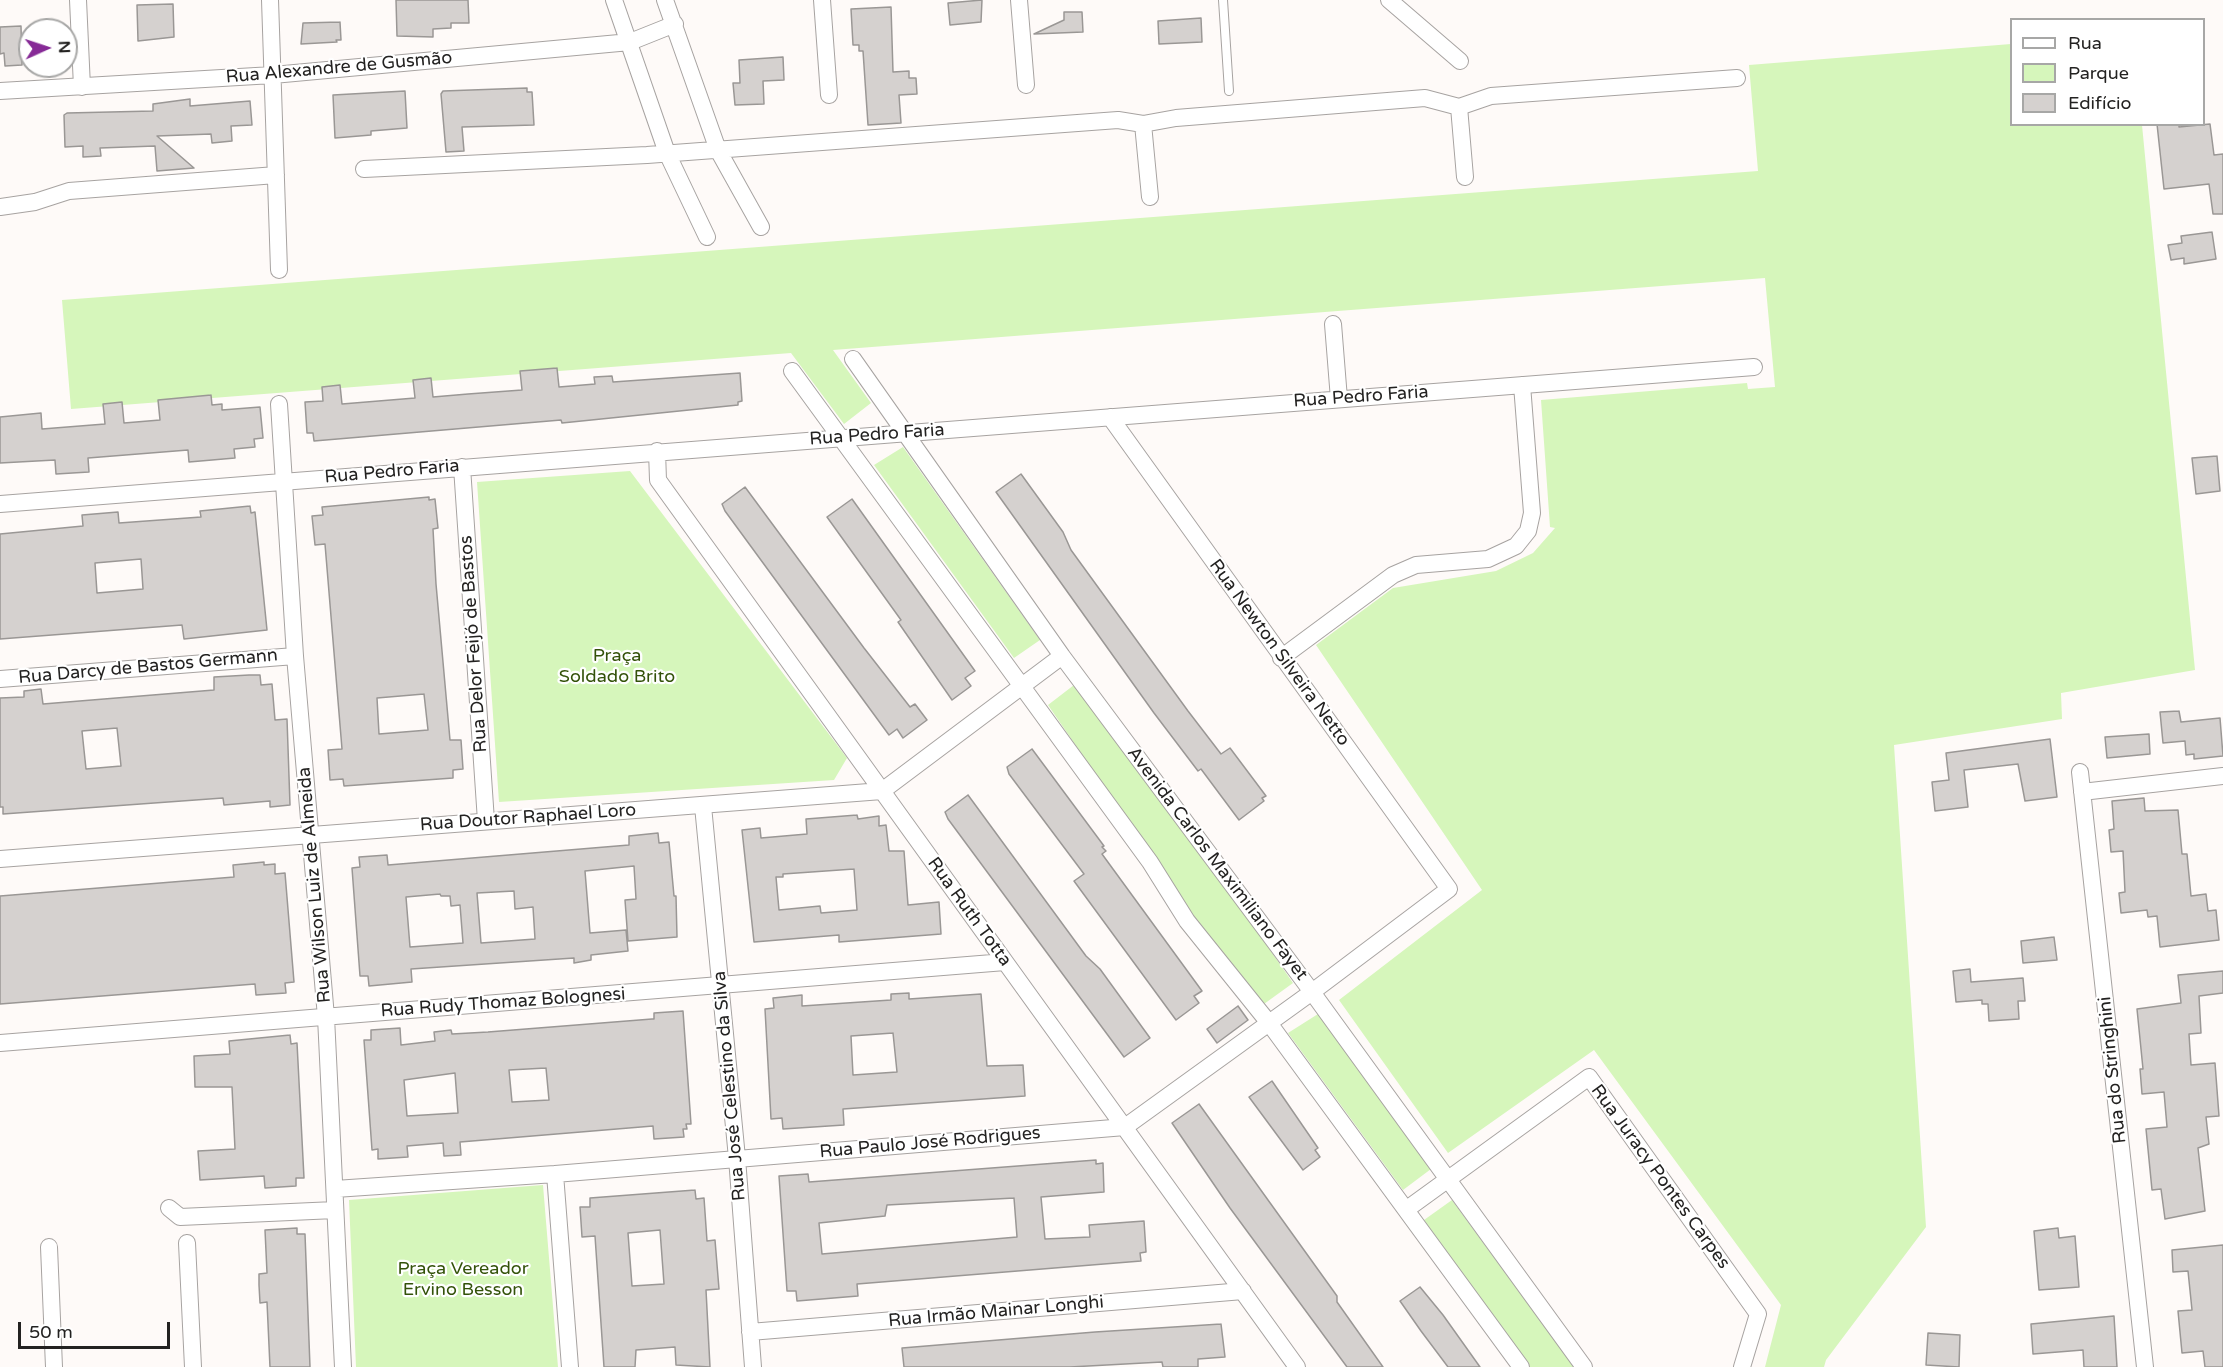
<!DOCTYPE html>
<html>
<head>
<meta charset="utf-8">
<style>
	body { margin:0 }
	#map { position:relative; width:2223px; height:1367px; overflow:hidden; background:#fefaf8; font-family:"Varela Round",sans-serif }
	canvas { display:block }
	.legend { position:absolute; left:2010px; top:18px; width:195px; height:108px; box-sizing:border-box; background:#fff; border:2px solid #a7a7a6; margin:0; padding:8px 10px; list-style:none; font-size:18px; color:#232221 }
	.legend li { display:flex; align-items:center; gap:12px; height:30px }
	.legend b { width:30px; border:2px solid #a7a7a6 }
	.north { position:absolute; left:18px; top:18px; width:60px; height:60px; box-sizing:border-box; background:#fff; border:2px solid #a7a7a6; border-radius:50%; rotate:87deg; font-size:16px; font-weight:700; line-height:24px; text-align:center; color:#232221 }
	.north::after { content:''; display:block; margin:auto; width:21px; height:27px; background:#862a96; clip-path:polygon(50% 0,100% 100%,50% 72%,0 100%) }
	.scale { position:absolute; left:18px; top:1322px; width:152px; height:27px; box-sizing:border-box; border:3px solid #232221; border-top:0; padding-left:8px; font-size:18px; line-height:21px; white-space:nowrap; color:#232221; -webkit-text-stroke:4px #fff; paint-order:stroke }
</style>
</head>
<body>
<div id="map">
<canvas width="2223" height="1367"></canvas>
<ul class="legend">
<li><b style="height:8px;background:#fff"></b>Rua</li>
<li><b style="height:16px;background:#d6f6bb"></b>Parque</li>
<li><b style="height:16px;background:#d5d1cf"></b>Edifício</li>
</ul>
<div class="north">N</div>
<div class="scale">50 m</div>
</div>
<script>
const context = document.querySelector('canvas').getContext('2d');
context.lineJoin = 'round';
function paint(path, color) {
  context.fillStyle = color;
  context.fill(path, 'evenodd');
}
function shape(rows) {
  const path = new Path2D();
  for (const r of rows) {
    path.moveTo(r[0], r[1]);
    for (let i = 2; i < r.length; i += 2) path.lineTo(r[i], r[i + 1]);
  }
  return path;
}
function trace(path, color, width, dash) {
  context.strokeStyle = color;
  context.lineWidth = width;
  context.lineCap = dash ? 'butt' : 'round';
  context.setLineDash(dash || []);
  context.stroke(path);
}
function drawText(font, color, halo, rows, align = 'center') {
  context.font = font + ' "Varela Round",sans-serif';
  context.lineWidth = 4.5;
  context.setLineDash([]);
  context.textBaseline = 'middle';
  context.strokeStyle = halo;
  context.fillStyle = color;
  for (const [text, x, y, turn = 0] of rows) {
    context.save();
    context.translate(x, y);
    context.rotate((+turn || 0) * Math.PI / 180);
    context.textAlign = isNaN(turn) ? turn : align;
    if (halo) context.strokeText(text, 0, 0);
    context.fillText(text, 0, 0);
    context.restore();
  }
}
paint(shape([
	[2011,44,2012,124,2142,125,2195,670,2061,693,2062,719,1894,745,1926,1227,1826,1360,1824,1367,1765,1367,1781,1305,1594,1050,1448,1153,1339,1000,1482,890,1316,645,1393,588,1496,571,1533,553,1555,528,1550,527,1541,400,1747,383,1748,389,1775,387,1765,278,833,350,871,403,844,424,791,353,71,409,62,300,1758,171,1749,65],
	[903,447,1040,640,1014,658,874,465],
	[630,471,847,758,834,780,499,802,477,482],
	[1074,685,1218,875,1293,983,1264,1004,1194,918,1048,705],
	[1318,1014,1431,1169,1403,1190,1288,1033],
	[543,1185,558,1367,356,1367,349,1200],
	[1452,1200,1574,1367,1530,1367,1424,1220]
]), '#d6f6bb');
const building = shape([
	[396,0,468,0,469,23,451,23,451,28,433,29,433,37,397,36,396,0],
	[982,0,981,22,950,25,948,3,982,0],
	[173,4,174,37,138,41,137,5,173,4],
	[891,7,893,72,909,71,909,78,916,78,917,94,899,95,901,123,868,125,863,51,859,51,859,45,853,45,851,9,891,7],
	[1064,12,1082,12,1083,32,1034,34,1064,20,1064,12],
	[1201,18,1202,42,1159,44,1158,21,1201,18],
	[340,22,341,40,336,40,337,42,301,44,303,23,340,22],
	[21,26,22,65,5,66,4,53,0,54,0,27,21,26],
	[783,57,784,80,763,81,764,104,735,105,733,83,740,83,739,60,783,57],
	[527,88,527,92,532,92,534,125,462,127,464,151,446,152,441,94,443,91,527,88],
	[405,91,407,128,371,131,371,135,335,138,333,95,405,91],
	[190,99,190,106,250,101,252,125,231,126,232,141,212,143,211,134,157,136,194,168,157,171,155,146,100,148,101,156,83,157,83,146,65,147,64,115,67,113,153,111,153,104,190,99],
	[2157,124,2179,124,2179,127,2210,124,2214,155,2223,154,2223,214,2213,214,2209,184,2164,189,2157,124],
	[2212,232,2216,259,2184,264,2184,258,2171,260,2168,245,2182,243,2181,236,2212,232],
	[557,368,559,387,595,384,594,377,612,376,613,382,740,373,742,401,738,402,738,405,562,423,561,420,314,441,313,433,307,433,305,402,323,401,322,387,340,385,342,404,415,398,413,380,431,378,433,397,468,394,522,390,520,371,557,368],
	[211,395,212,405,222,404,222,410,260,407,263,438,254,439,255,447,234,449,235,458,189,462,188,450,88,458,89,472,56,474,55,460,0,463,0,417,41,413,42,429,105,424,103,404,122,402,124,423,160,420,158,400,211,395],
	[2217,456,2220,491,2196,494,2192,458,2217,456],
	[1021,474,1063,532,1071,550,1188,711,1221,754,1230,748,1266,796,1262,798,1264,801,1239,820,1201,769,1198,771,1154,713,996,492,1021,474],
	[745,487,864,648,910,707,915,704,927,720,903,738,897,729,889,735,725,511,722,504,745,487],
	[429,497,429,500,435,499,438,528,433,529,436,584,450,740,461,740,463,769,453,770,453,778,344,786,343,779,330,780,328,750,342,749,325,544,315,545,312,516,323,515,322,507,429,497],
	[424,694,428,730,379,734,377,698,424,694],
	[852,499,975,671,965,678,971,686,952,700,898,622,901,620,827,517,852,499],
	[250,506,251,513,255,512,267,630,184,639,182,625,0,639,0,534,83,526,82,515,118,512,119,523,201,517,200,511,250,506],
	[141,559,143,589,97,593,95,563,141,559],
	[249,675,260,675,261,685,272,684,275,720,287,719,290,805,270,807,270,801,224,805,223,798,3,814,3,807,0,807,0,698,24,697,24,691,41,689,43,704,214,690,214,677,249,675],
	[117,728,121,766,86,769,82,731,117,728],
	[2179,711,2181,722,2220,718,2223,756,2194,759,2194,754,2186,755,2185,741,2163,743,2160,712,2179,711],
	[2149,734,2150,754,2107,758,2105,737,2149,734],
	[2050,739,2057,797,2025,801,2018,764,1964,770,1968,807,1935,811,1932,782,1949,780,1946,753,2050,739],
	[1032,749,1104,846,1102,847,1106,851,1102,854,1202,991,1194,996,1199,1003,1176,1020,1074,881,1084,874,1009,774,1007,767,1032,749],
	[968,795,1086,956,1100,969,1150,1038,1124,1057,948,819,945,812,968,795],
	[2144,798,2145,811,2178,810,2182,854,2187,854,2191,896,2206,894,2208,911,2216,910,2219,940,2160,947,2157,916,2148,917,2147,910,2121,913,2119,893,2125,892,2123,851,2111,852,2109,830,2114,829,2112,801,2144,798],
	[857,815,858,819,879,816,879,826,886,825,889,851,904,851,908,905,939,902,941,934,839,942,839,935,754,942,742,830,760,828,761,838,807,834,806,819,857,815],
	[854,869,857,910,821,913,820,906,779,910,776,877,783,877,783,874,854,869],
	[658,833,659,843,669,842,674,896,676,896,677,937,628,941,625,900,636,899,634,866,585,871,590,933,626,930,628,951,591,955,591,960,574,963,574,958,411,969,412,982,369,986,368,976,360,976,352,868,360,867,359,857,387,855,388,865,629,845,629,836,658,833],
	[514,891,515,909,533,907,535,939,481,943,477,893,514,891],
	[440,894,441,896,450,896,451,906,460,905,463,943,410,947,406,897,440,894],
	[264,862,264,865,275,864,275,874,285,873,294,982,285,983,286,993,256,995,255,984,0,1004,0,896,234,877,233,865,264,862],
	[2054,937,2057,960,2023,963,2021,941,2054,937],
	[1970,969,1971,982,2023,978,2025,1001,2018,1001,2019,1019,1989,1021,1988,1004,1982,1004,1982,1000,1956,1002,1953,971,1970,969],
	[2223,971,2223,993,2199,996,2201,1033,2189,1034,2191,1065,2215,1063,2219,1116,2206,1117,2209,1144,2198,1148,2205,1211,2165,1219,2161,1189,2152,1190,2146,1129,2167,1127,2164,1092,2142,1094,2140,1069,2143,1069,2137,1009,2181,1003,2178,975,2223,971],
	[909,993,909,999,981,994,987,1066,1023,1065,1025,1096,843,1109,844,1125,783,1129,782,1118,771,1119,765,1009,774,1008,773,998,802,995,802,1006,891,1000,891,994,909,993],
	[893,1033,897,1072,853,1075,851,1036,893,1033],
	[1238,1006,1248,1020,1217,1043,1207,1029,1238,1006],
	[683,1011,691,1124,686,1124,687,1129,683,1129,684,1137,654,1139,653,1126,460,1142,461,1155,444,1156,443,1143,407,1146,408,1157,378,1159,378,1149,372,1150,364,1040,371,1040,371,1030,400,1028,401,1045,435,1041,434,1032,451,1030,452,1034,488,1032,652,1019,654,1019,654,1013,683,1011],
	[546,1068,549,1100,512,1102,509,1070,546,1068],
	[455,1073,458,1113,407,1116,404,1080,455,1073],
	[290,1035,291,1044,297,1043,304,1178,296,1178,296,1186,265,1188,264,1176,200,1180,198,1151,235,1149,232,1087,195,1087,194,1056,230,1054,229,1041,290,1035],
	[1272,1081,1318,1148,1315,1150,1320,1157,1303,1170,1249,1097,1272,1081],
	[1199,1104,1337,1296,1337,1302,1383,1367,1347,1367,1230,1208,1172,1123,1199,1104],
	[1096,1160,1096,1164,1103,1163,1104,1192,1041,1197,1045,1239,1090,1237,1089,1225,1144,1221,1146,1252,1140,1253,1141,1261,857,1284,858,1296,797,1301,796,1291,787,1291,779,1176,808,1174,809,1182,1096,1160],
	[1014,1198,1017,1237,822,1254,819,1223,885,1216,887,1205,1014,1198],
	[695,1190,696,1199,704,1198,707,1241,715,1240,719,1289,706,1290,710,1367,676,1365,675,1347,636,1350,635,1367,604,1367,595,1236,582,1237,580,1207,590,1207,590,1198,695,1190],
	[660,1230,664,1284,632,1286,628,1233,660,1230],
	[297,1228,297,1234,305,1234,310,1367,270,1367,267,1302,260,1303,259,1285,259,1274,267,1273,265,1230,297,1228],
	[2058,1228,2059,1238,2075,1236,2079,1287,2039,1290,2034,1231,2058,1228],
	[2223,1245,2223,1367,2205,1367,2203,1351,2182,1353,2178,1311,2192,1310,2188,1271,2173,1272,2172,1250,2223,1245],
	[1420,1287,1443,1315,1480,1367,1448,1367,1421,1331,1400,1301,1420,1287],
	[2114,1316,2117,1367,2084,1367,2083,1350,2033,1354,2031,1324,2114,1316],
	[1221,1324,1225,1357,1198,1359,1198,1367,1163,1367,1162,1362,1070,1367,904,1367,902,1348,1095,1332,1221,1324],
	[1928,1333,1960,1335,1959,1367,1926,1365,1928,1333]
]);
paint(building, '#d5d1cf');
trace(building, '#9a9795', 1.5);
const service = shape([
	[1223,0,1229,91]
]);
const minor = shape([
	[78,0,82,87],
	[270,0,279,270],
	[614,0,667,153,707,237],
	[665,0,718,150,761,227],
	[822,0,829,95],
	[1019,0,1026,85],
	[1389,0,1460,61],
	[0,91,273,75,630,42,675,24],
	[1459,107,1465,177],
	[1143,124,1150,197],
	[364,169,647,155,1118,120,1143,124,1176,118,1425,98,1459,107,1491,96,1737,78],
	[0,207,35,202,69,191,276,175],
	[1333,324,1339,399],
	[853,359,1062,656,1312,992,1584,1367],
	[792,371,1150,862,1187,921,1269,1023,1521,1367],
	[279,404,295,656,326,1017,343,1367],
	[657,451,658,480,1297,1367],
	[462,467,486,821],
	[0,504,1754,367],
	[1281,658,1393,575,1416,565,1488,559,1516,546,1528,531,1532,513,1522,385],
	[0,679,295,656],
	[2080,772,2145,1367],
	[2082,792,2223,776],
	[703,806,737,1158,753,1367],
	[0,859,882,791,1062,656],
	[0,1043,1005,962],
	[555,1174,570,1367],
	[335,1189,555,1174,1125,1127,1312,992,1449,889,1110,417],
	[169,1208,180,1217,335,1210],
	[1407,1209,1589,1077,1758,1314,1742,1367],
	[187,1243,193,1367],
	[49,1247,54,1367],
	[750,1332,1243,1291]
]);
trace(service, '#a7a3a1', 10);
trace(minor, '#a7a3a1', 18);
trace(service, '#fff', 8);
trace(minor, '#fff', 16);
drawText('18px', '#232221', '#fff', [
	["Rua Alexandre de Gusmão",339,68,-5],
	["Rua Pedro Faria",1361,397,-4],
	["Rua Pedro Faria",877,435,-4],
	["Rua Pedro Faria",392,472,-5],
	["Rua Delor Feijó de Bastos",474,644,-94],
	["Rua Newton Silveira Netto",1279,653,54],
	["Rua Darcy de Bastos Germann",148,667,-5],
	["Rua Doutor Raphael Loro",528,818,-4],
	["Avenida Carlos Maximiliano Fayet",1217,864,53],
	["Rua Wilson Luiz de Almeida",315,885,-95],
	["Rua Ruth Totta",969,912,54],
	["Rua Rudy Thomaz Bolognesi",503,1003,-4],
	["Rua do Stringhini",2113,1070,-96],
	["Rua José Celestino da Silva",730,1086,-95],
	["Rua Paulo José Rodrigues",930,1143,-5],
	["Rua Juracy Pontes Carpes",1660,1177,54],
	["Rua Irmão Mainar Longhi",996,1312,-5]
]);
drawText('18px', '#335209', '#fff', [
	["Praça",617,656],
	["Soldado Brito",617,677],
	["Praça Vereador",463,1269],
	["Ervino Besson",463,1290]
]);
</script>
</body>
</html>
